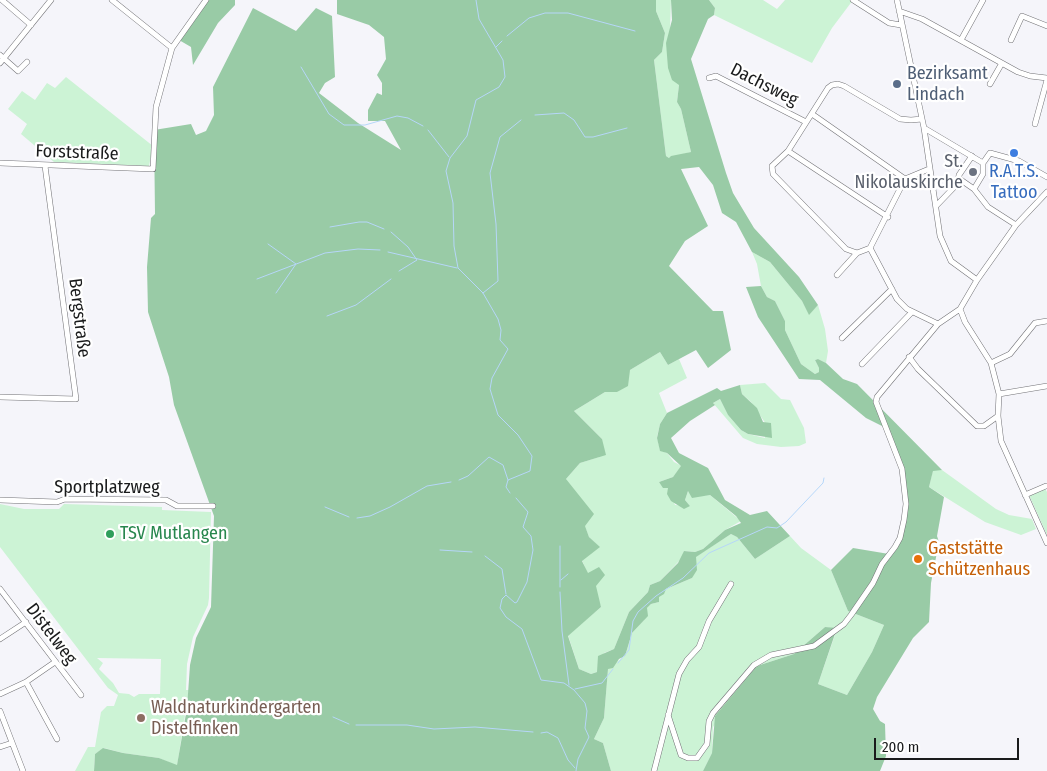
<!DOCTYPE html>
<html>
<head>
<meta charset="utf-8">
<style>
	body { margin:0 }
	#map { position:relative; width:1047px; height:771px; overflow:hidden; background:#f5f5fa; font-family:"Fira Sans Condensed",sans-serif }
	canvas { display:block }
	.scale { position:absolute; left:874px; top:738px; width:145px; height:22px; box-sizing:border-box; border:2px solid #1a1b1c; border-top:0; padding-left:6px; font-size:15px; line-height:18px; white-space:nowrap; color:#1a1b1c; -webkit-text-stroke:4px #fff; paint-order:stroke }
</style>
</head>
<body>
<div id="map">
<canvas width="1047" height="771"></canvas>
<div class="scale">200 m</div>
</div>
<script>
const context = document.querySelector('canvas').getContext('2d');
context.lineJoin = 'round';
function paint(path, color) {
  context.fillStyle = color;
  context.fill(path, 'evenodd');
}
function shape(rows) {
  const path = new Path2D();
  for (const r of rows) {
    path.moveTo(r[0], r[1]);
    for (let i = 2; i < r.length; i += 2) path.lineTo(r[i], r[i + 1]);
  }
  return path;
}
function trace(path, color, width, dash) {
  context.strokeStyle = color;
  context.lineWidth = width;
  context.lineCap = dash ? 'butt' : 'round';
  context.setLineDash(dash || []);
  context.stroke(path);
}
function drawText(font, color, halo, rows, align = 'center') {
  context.font = font + ' "Fira Sans Condensed",sans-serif';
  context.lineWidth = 4.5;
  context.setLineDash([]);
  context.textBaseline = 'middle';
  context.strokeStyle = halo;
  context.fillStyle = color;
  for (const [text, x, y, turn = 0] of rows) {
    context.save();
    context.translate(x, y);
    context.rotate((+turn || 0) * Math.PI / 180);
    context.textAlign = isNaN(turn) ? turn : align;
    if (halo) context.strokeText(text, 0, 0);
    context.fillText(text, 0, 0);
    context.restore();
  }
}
paint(shape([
	[656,0,671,0,670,30,679,85,677,102,681,109,691,152,669,158,666,156,654,60,662,52,665,33,656,11],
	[709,0,763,0,777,9,785,0,853,0,832,28,812,63,714,15,715,8],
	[66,77,153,146,149,166,54,162,21,134,27,124,8,109,22,91,35,100,47,83,55,88],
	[752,252,770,262,802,301,809,314,818,305,825,329,828,351,826,363,818,359,815,360,819,368,819,372,815,374,801,364,785,330,785,321,775,301,767,297,761,286,757,264],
	[660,352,668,365,679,359,687,378,659,393,667,413,660,424,657,437,660,450,667,453,674,462,682,466,673,477,659,482,668,488,675,505,690,506,685,500,688,491,696,496,710,495,741,521,725,530,703,549,695,552,684,551,682,558,660,581,650,585,648,592,629,612,614,649,604,653,597,672,591,674,579,669,568,635,601,607,582,560,599,547,589,537,566,479,580,463,599,457,602,439,574,411,605,392,617,392,630,370],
	[765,383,781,399,790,400,804,428,806,443,799,446,781,447,757,444,743,438,713,403,720,399,728,415,741,430,748,434,765,438,766,424,751,402,742,394,740,385],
	[933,470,942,470,996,509,1009,515,1032,519,1036,529,1021,535,985,522,929,487],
	[1044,487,1047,492,1047,535,1029,495],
	[0,504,24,509,59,509,64,504,162,507,162,510,211,512,209,598,208,605,193,637,187,664,186,690,189,690,177,766,159,758,123,753,104,748,95,754,94,771,75,771,88,747,95,747,101,712,107,706,114,706,118,695,108,688,0,547],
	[97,658,161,659,160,694,139,694,134,697,129,694,119,693,113,683,99,669,103,663],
	[731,534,737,537,755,559,790,536,801,548,831,570,848,611,884,625,872,652,847,695,818,684,837,629,825,627,794,654,757,666,713,727,712,753,703,771,611,771,603,743,594,739,604,718,608,668,625,656,632,633,644,620,647,608,651,604,659,602,658,597,666,589,692,578,695,557]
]), '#ccf3d5');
paint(shape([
	[209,0,235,0,235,5,218,23,193,65,191,47,179,40],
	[337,0,656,0,656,11,665,33,662,52,654,60,666,156,669,158,671,156,691,152,681,109,677,102,679,85,672,80,668,68,666,43,672,20,671,0,709,0,715,8,714,15,708,19,691,59,726,173,733,193,754,228,799,277,818,305,809,315,802,301,770,262,752,252,736,222,722,213,713,185,699,167,681,169,708,226,685,241,669,266,713,311,723,311,731,350,708,368,696,350,668,365,660,352,630,370,628,386,617,392,605,392,574,411,602,439,606,455,580,463,566,479,594,514,585,526,589,537,600,547,582,561,588,573,599,567,605,575,596,586,601,607,568,636,579,669,591,674,597,672,598,656,614,649,629,612,648,592,650,585,660,581,678,563,684,551,695,552,703,549,725,530,741,523,736,516,710,495,692,498,688,491,685,500,690,506,684,509,671,501,667,494,668,488,663,488,659,482,673,477,681,466,667,453,660,451,657,438,660,424,667,413,717,388,721,391,740,385,742,394,757,408,763,422,771,423,772,438,748,434,741,430,728,415,720,399,713,403,715,405,690,421,671,438,679,453,708,468,725,500,750,515,767,511,790,536,755,559,737,537,731,534,696,557,697,570,692,578,666,589,664,594,659,597,659,602,651,604,647,608,648,616,632,633,625,656,619,659,613,668,608,669,604,718,594,739,603,743,611,771,94,771,95,754,103,748,123,753,159,758,177,765,187,708,190,665,196,638,211,607,214,516,174,405,169,377,148,312,147,267,151,218,155,214,154,130,191,124,196,135,206,131,214,115,213,87,253,8,296,31,316,8,332,16,335,77,325,83,319,93,358,123,401,150,385,121,368,121,368,110,377,93,382,95,382,83,377,75,386,59,384,37,369,25,337,14],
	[761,286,767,297,775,301,785,321,785,330,801,364,815,374,819,372,819,368,815,360,818,359,826,363,843,379,857,384,942,470,933,471,929,487,944,497,937,536,939,542,931,583,929,622,913,638,877,697,873,709,880,721,885,724,886,756,880,771,703,771,712,753,715,716,757,666,794,654,825,627,837,628,818,684,847,695,872,652,884,625,848,611,831,570,853,548,889,554,895,547,904,520,902,469,886,428,866,418,820,380,799,379,758,317,746,287]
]), '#99cba6');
trace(shape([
	[476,0,479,19,503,60,505,77,499,87,476,100,467,136,450,158,446,171,453,203,454,246,458,268,483,293,498,319,501,330,500,340,508,349,492,378,490,389,498,415,518,435,532,456,530,471,508,480,506,487,510,493],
	[507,36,529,18,545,13,568,13,635,31],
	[496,47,502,41],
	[301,67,329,114,344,125,365,125,397,116,408,118,423,126],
	[535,115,564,113,574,120,585,137,593,137,627,128],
	[428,130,449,157],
	[330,227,359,222,367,222,384,229],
	[391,232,408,247,417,260,399,271],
	[268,244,296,264,276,293],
	[388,252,457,268],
	[257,279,325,253,358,249,380,250],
	[483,293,498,281,496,224,490,173,500,137,521,120],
	[327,316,356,305,391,279],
	[459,480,468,476,489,457,503,465,508,480],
	[516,498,528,512,523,527,531,536,533,550,527,582,517,602,515,603,506,595,502,599,500,608,506,617,522,629,541,680,564,683,574,690,585,703,587,711,585,728,589,737,578,759,576,771],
	[325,507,349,517],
	[357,518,370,516,390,507,427,486,451,482],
	[560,546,560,587],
	[440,550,472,552],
	[485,556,502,569,506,594],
	[561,580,568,574],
	[560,592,562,631,569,685],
	[618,663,629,650,633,621,638,612,656,596,683,578,709,553,767,527,777,528,786,522,823,483,824,478],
	[575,689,602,683,613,669],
	[333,717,349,724],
	[356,725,407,725,434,729,475,727,533,732],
	[541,733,547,732,558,738,568,760,575,768]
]), '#b6d7f9', 1);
const minor = shape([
	[2,0,31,25],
	[112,0,172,48],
	[853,0,889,23,901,25],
	[897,0,924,128,940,236,951,261,977,280],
	[899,11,922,19,1018,72,1030,76,1047,78],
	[961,40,983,0],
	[1011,40,1022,16,1047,26],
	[0,55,18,71,27,62],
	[0,63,51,0],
	[709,78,716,76,806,122],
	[990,84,1002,63],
	[812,114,905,179],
	[1035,124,1047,80],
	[924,128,983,163],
	[788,151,888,217],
	[0,163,153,169,156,107,172,48,206,0],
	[929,169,905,179,870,248,897,299,907,309,938,324],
	[958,180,959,175,972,156],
	[974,189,983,174,983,163,990,153,1019,161,1047,177],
	[1047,192,1016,225,977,280,960,309,965,322,991,363,999,394,998,416,1001,441,1047,543],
	[936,206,961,180,974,189,988,207,1016,225],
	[870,248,857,253,846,249,773,174,772,166,788,151,828,88,832,85,838,84,844,86,900,119,911,120,922,119],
	[837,275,857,253],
	[842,338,892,289],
	[909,357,918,369,977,426,984,426,998,416],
	[991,363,1010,354,1035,323,1047,321],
	[862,364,912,312],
	[999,394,1047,386],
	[0,397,76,399,45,166],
	[1025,495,1046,486],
	[0,500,57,502,65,499,166,500,177,506,213,506],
	[0,589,81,695],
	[0,639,26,622],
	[26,682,57,739],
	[0,694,26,682,55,662],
	[0,711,23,771],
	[668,715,681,755,688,758,697,758,707,744,709,721,713,713,754,665,771,655,814,646,844,624,851,615,873,583,882,564,895,547,900,538,904,520,906,504,902,469,876,402,877,397,938,324,960,309],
	[0,747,12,743],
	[654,771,679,674,687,660,699,647,709,621,731,584]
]);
trace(minor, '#727276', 6);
trace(minor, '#fff', 5);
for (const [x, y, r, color] of [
	[897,84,5,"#5c6f8a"],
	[1014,153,5,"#3f7fe0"],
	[973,172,5,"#6b7280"],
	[110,534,5,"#2e9e5b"],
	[918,559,5,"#e8710a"],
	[141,718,5,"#8d6e63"]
]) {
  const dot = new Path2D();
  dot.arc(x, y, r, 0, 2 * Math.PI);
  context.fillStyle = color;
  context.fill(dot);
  trace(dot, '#fff', 2);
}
drawText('18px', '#4e5e75', '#fff', [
	["Bezirksamt",907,74],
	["Lindach",907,95]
], 'left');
drawText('18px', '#1a1b1c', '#fff', [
	["Dachsweg",764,85,27],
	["Forststraße",77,153,2],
	["Bergstraße",79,318,83],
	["Sportplatzweg",107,488],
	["Distelweg",51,634,53]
]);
drawText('18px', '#5b616d', '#fff', [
	["St.",963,162],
	["Nikolauskirche",963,183]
], 'right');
drawText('18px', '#366cbe', '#fff', [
	["R.A.T.S.",1014,172],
	["Tattoo",1014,193]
]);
drawText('18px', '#27864d', '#fff', [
	["TSV Mutlangen",120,534]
], 'left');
drawText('18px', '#c56008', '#fff', [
	["Gaststätte",928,549],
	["Schützenhaus",928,570]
], 'left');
drawText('18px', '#785e54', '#fff', [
	["Waldnaturkindergarten",151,708],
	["Distelfinken",151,729]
], 'left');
</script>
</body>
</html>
